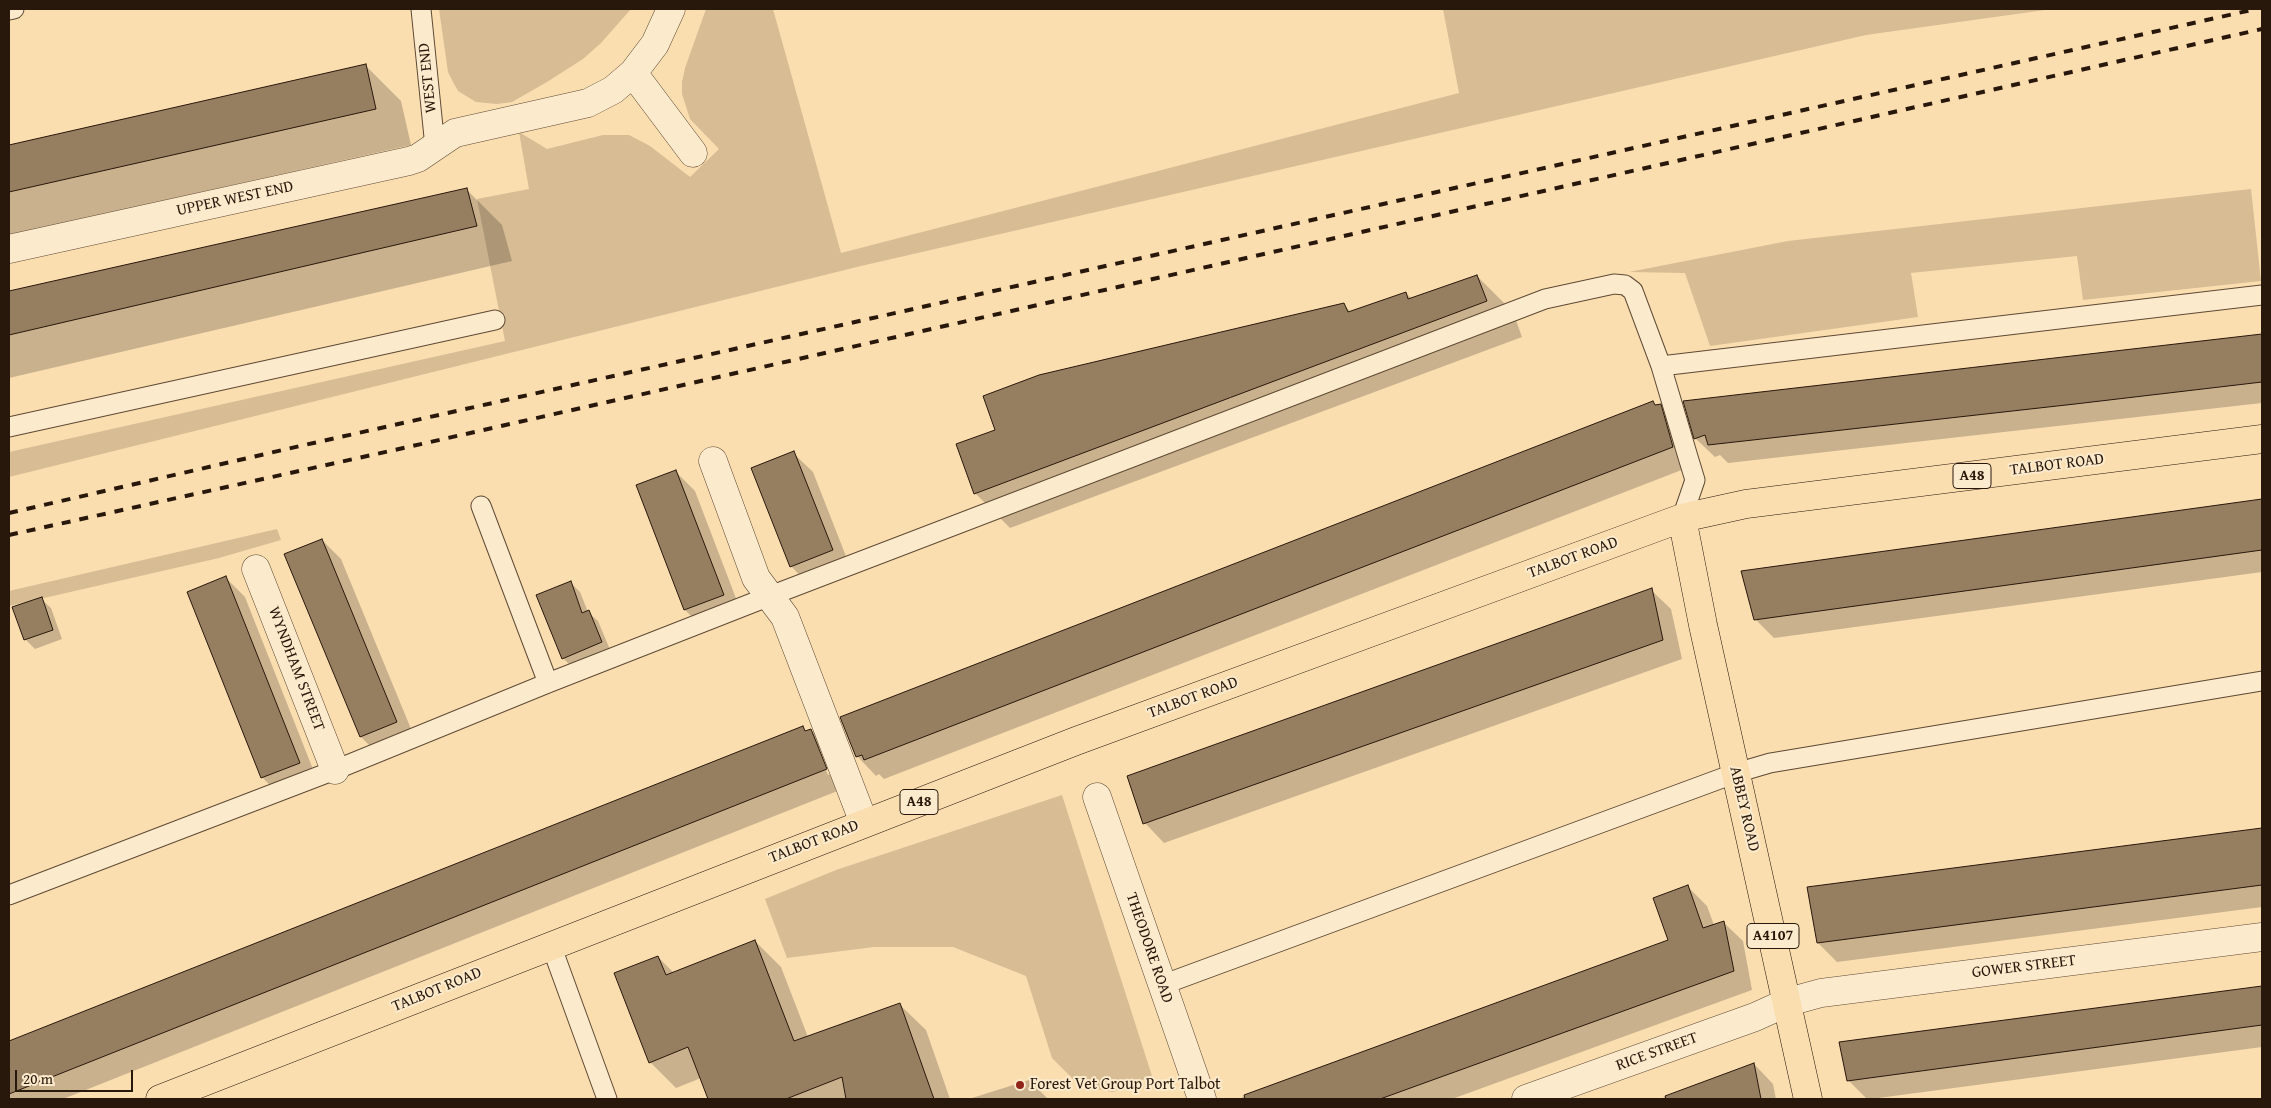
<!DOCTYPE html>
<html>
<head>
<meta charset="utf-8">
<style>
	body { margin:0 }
	#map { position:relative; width:2271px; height:1108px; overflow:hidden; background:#fbdeb0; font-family:"Gentium Book Plus",serif }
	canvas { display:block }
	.frame { position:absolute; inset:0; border:10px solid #28170b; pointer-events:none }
	.scale { position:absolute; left:15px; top:1070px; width:118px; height:22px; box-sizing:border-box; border:2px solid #28170b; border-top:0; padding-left:6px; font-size:15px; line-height:18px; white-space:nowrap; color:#28170b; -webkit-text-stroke:4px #fceacc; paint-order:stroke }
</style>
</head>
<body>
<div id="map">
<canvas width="2271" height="1108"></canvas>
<div class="frame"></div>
<div class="scale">20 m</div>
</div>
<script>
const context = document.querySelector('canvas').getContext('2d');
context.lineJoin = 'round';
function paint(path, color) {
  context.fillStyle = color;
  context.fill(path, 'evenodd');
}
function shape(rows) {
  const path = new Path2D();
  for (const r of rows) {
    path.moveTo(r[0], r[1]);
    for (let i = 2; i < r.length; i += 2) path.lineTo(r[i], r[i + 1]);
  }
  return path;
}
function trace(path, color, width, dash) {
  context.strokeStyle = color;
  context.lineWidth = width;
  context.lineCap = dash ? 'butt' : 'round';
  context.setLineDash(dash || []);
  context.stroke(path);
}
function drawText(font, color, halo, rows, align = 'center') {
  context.font = font + ' "Gentium Book Plus",serif';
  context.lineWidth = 4;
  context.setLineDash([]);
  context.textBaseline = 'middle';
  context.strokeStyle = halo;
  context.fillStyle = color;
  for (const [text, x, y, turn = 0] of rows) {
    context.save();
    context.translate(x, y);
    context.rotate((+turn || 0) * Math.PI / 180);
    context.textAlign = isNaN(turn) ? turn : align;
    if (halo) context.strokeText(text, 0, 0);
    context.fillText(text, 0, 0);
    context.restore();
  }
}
paint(shape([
	[439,9,631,9,601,43,583,59,547,82,512,102,497,104,476,102,458,91,453,82,448,72],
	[706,9,773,9,841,253,1459,93,1443,9,2052,9,1866,35,861,266,9,477,9,452,505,341,477,199,529,189,519,132,547,149,603,135,629,135,650,146,690,177,719,149,690,119,682,94,682,82,685,68],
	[2251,189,2261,281,2083,300,2077,256,1911,273,1918,317,1710,346,1685,273,1629,272,1788,241],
	[277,529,281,540,219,558,9,606,9,591],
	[1062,795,1152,1076,1113,1092,1080,1086,1052,1058,1026,976,953,947,874,947,787,958,765,899,836,870]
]), '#d7bc94');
paint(shape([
	[366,66,401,101,411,145,9,235,9,146],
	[466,189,502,225,512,261,9,378,9,293],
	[1477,276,1513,312,1522,337,1010,528,975,493,1344,305,1351,312,1406,293,1412,299],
	[2262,335,2262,403,1728,463,1720,455,1715,457,1695,438,1685,402],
	[1653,403,1656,406,1660,405,1680,425,1692,466,884,779,879,774,876,776,857,756],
	[793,453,813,472,851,569,810,586,791,566],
	[675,471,695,491,742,614,704,629,685,610,638,486],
	[2262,500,2262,572,1774,638,1755,619,1743,572],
	[322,540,341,559,416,741,380,756,361,737],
	[226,578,245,597,318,782,281,797,262,777],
	[571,583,580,592,588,612,598,621,611,652,572,667,563,658],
	[1651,590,1671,609,1682,659,1164,843,1145,823],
	[41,599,51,608,62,639,35,649,25,639],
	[803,727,807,732,811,730,830,749,845,788,63,1099,9,1099,9,1043],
	[817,747,819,747,830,774,828,775],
	[2262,829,2262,907,1837,962,1818,943,1809,888],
	[1688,887,1707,906,1714,925,1723,922,1743,941,1752,990,1452,1099,1243,1099,1242,1097,1669,941],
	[755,941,781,967,808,1037,900,1005,926,1030,950,1099,709,1099,701,1078,676,1088,650,1062,658,957,674,973],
	[2262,987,2262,1047,1871,1099,1867,1099,1848,1080,1840,1043],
	[1754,1064,1773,1084,1776,1099,1660,1099],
	[1029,1080,1048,1099,969,1099]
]), '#0003');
const building = shape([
	[366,64,376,109,9,192,9,145,366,64],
	[467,188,477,226,9,335,9,291,467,188],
	[1477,275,1487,301,974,494,956,444,995,430,983,396,1039,375,1344,303,1348,312,1406,292,1408,299,1477,275],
	[2262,334,2262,382,2075,404,1708,445,1705,435,1694,439,1683,401,2262,334],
	[1653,401,1655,405,1661,404,1673,447,864,760,862,755,856,757,840,717,1653,401],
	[794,451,833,550,790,567,751,468,794,451],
	[676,470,724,595,684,610,636,485,676,470],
	[2262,499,2262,550,1754,620,1741,571,2262,499],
	[322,539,397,722,360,737,284,554,322,539],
	[226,576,300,763,261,778,187,592,226,576],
	[571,581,582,613,589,610,602,642,562,659,536,595,571,581],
	[1652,588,1663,640,1143,824,1127,776,1652,588],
	[42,597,53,630,24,640,12,607,42,597],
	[803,726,805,731,811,729,827,769,9,1094,9,1041,803,726],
	[2262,828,2262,885,1817,943,1807,887,2262,828],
	[1688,885,1703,928,1724,921,1734,971,1380,1099,1245,1099,1244,1095,1668,940,1653,898,1688,885],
	[755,940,794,1041,900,1003,934,1099,846,1099,842,1077,786,1099,708,1099,688,1047,649,1063,614,973,658,956,666,975,755,940],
	[2262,986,2262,1025,1847,1081,1839,1042,2262,986],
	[1754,1063,1761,1099,1666,1099,1665,1096,1754,1063]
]);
paint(building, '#967e61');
trace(building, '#28170b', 1);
const service = shape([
	[421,9,435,147],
	[9,10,14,9],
	[1661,366,2262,295],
	[9,427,495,320],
	[481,506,548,683],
	[9,895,335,770,548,683,770,596,1545,299,1614,284,1625,285,1633,291,1661,366,1688,457,1695,480,1682,518],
	[551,945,607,1099],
	[1162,985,1736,773,1770,763,2262,681]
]);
const minor = shape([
	[633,73,693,153],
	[9,249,409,161,418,158,455,133,588,103,613,90,633,73,655,44,671,9],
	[713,461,756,578,785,617,864,823],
	[256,569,335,770],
	[1097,797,1202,1099],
	[1526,1099,1755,1017,1788,1002,1821,993,2262,937]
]);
const primary = shape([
	[1682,518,1703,625,1808,1099],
	[160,1099,1076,741,1682,518,1746,504,2262,439]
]);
trace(service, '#5d4934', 21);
trace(minor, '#5d4934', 29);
trace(primary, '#28170b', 29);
trace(service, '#fceacc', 19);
trace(minor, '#fceacc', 28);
trace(primary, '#fbdeb0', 28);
trace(shape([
	[9,513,300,446,2256,9],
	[9,535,408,447,2262,29]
]), '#28170b', 4, [9, 9]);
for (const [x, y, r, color] of [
	[1020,1085,5,"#8f2418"]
]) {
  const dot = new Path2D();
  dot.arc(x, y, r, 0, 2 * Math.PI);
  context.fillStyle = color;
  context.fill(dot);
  trace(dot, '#fceacc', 2);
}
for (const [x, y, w] of [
	[1972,476,38],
	[919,802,38],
	[1773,936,52]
]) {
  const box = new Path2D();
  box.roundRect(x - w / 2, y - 12.5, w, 25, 4);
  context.fillStyle = '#fceacc';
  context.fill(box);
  trace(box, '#28170b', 1);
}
drawText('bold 15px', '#28170b', null, [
	["A48",1972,476],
	["A48",919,802],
	["A4107",1773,936]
]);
drawText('16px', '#28170b', '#fceacc', [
	["WEST END",428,78,-96],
	["UPPER WEST END",235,199,-12],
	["TALBOT ROAD",2057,465,-7],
	["TALBOT ROAD",1573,558,-20],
	["WYNDHAM STREET",296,669,69],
	["TALBOT ROAD",1193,698,-20],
	["ABBEY ROAD",1744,809,77],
	["TALBOT ROAD",814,842,-21],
	["THEODORE ROAD",1149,948,71],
	["GOWER STREET",2024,967,-7],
	["TALBOT ROAD",437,990,-22],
	["RICE STREET",1657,1052,-20]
]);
drawText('16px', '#28170b', '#fceacc', [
	["Forest Vet Group Port Talbot",1030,1085]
], 'left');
</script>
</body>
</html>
